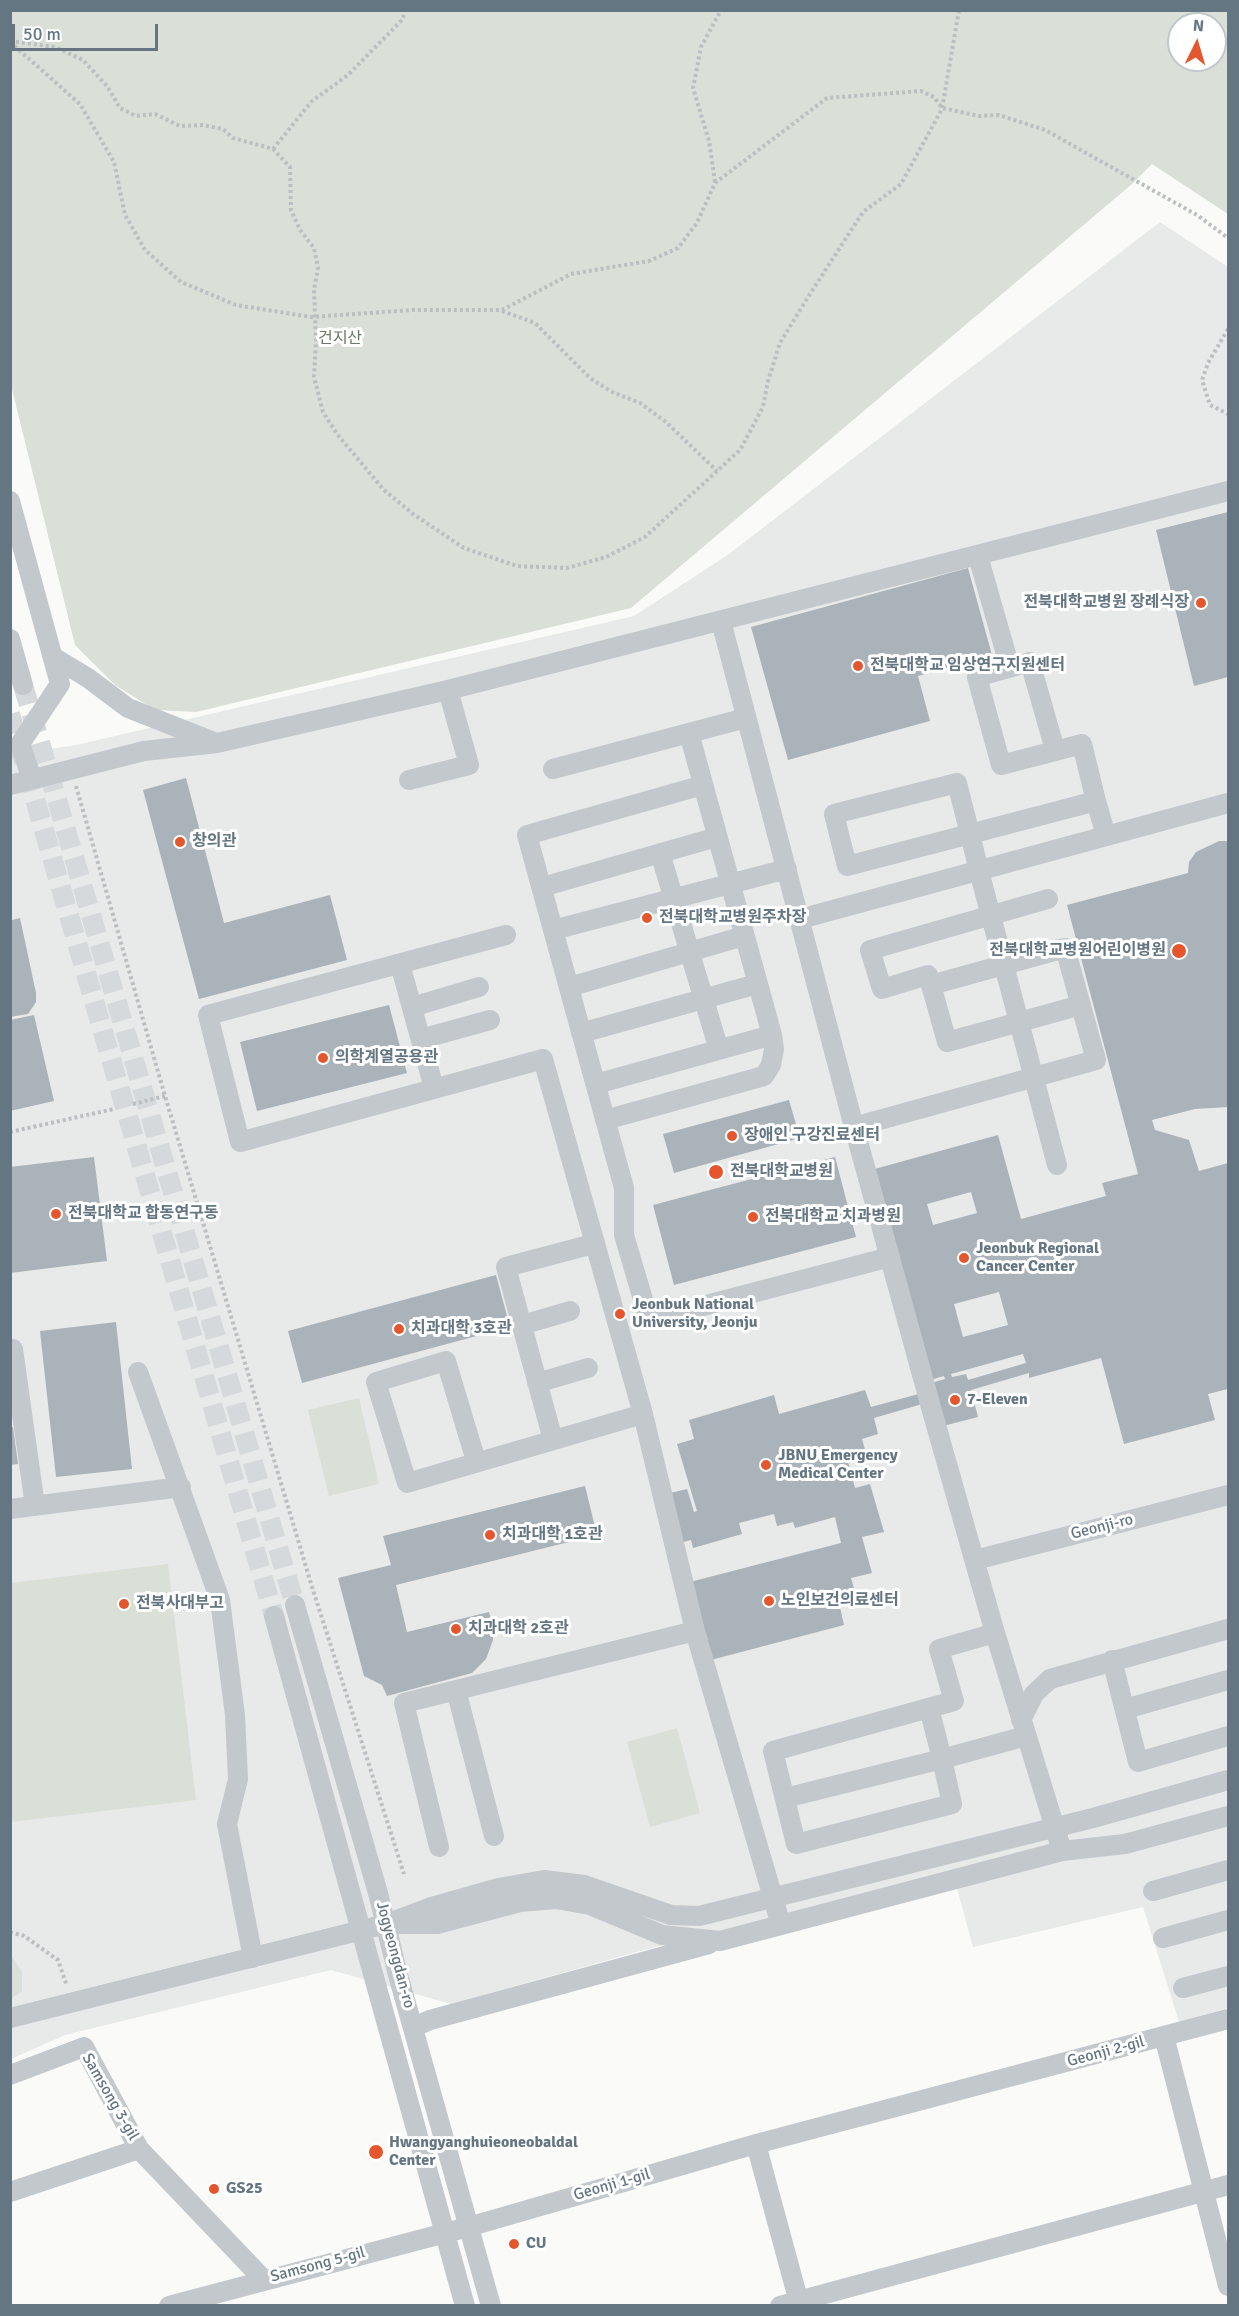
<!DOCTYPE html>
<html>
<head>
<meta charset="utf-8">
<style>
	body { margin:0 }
	#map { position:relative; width:1239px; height:2316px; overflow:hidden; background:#fafaf8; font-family:Signika,sans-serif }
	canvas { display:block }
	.frame { position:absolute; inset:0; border:12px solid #657683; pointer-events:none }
	.north { position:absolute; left:1167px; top:12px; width:60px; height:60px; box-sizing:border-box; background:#fff; border:2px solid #c1c8cd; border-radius:50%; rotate:5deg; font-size:16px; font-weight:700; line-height:24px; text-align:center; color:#657683 }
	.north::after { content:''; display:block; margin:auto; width:21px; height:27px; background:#e4572e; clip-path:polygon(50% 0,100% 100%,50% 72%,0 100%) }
	.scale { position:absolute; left:12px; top:24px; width:146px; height:27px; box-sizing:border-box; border:3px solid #657683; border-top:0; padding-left:8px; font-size:18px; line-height:21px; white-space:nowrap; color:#657683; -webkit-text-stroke:4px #fff; paint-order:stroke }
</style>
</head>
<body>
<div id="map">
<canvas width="1239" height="2316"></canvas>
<div class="frame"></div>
<div class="north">N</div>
<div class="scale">50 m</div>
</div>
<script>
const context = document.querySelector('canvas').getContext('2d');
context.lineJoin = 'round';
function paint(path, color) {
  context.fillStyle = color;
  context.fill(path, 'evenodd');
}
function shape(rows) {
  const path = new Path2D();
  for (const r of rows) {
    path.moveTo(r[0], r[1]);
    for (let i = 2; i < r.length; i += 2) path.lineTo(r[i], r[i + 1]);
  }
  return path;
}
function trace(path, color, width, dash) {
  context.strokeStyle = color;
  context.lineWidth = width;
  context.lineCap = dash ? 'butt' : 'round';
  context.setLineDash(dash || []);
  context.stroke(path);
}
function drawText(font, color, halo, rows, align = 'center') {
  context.font = font + ' Signika,"Noto Sans KR",sans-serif';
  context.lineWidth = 6;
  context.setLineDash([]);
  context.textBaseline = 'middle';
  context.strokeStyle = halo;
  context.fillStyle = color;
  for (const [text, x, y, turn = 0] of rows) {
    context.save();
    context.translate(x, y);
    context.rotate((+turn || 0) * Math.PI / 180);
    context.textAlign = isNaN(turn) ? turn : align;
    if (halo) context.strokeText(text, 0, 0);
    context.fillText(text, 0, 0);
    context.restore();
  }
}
paint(shape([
	[1160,222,1228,267,1228,2008,1179,2022,1143,1907,973,1947,953,1874,644,1950,451,2004,331,1970,65,2035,11,2059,11,755,76,745,634,616,729,554]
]), '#e8e9e9');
paint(shape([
	[10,11,1228,11,1228,214,1152,164,1132,184,631,608,196,712,155,710,115,685,75,645,11,385],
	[1179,24,1215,24,1215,60,1179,60],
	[359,1398,379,1484,329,1496,308,1410],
	[168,1564,196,1800,11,1822,11,1583],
	[677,1728,700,1813,650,1827,627,1742],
	[10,1954,22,1972,22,1991,11,1999]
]), '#dadfd7');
paint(shape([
	[1228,512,1228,677,1194,686,1156,530],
	[968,568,992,655,918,676,930,721,788,760,751,627],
	[186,778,224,923,330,895,347,960,199,999,143,790],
	[1219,841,1228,841,1228,1107,1195,1109,1152,1120,1155,1130,1189,1140,1199,1171,1228,1163,1228,1389,1208,1394,1215,1420,1124,1444,1101,1358,1029,1378,1029,1373,971,1390,978,1417,943,1426,936,1400,874,1418,878,1434,862,1439,866,1453,847,1458,855,1488,870,1484,884,1532,862,1537,872,1573,851,1578,857,1599,839,1603,844,1625,707,1661,686,1583,841,1543,835,1517,795,1528,793,1522,777,1526,774,1514,739,1523,742,1534,693,1548,691,1540,680,1543,666,1494,687,1489,694,1512,697,1511,677,1444,694,1439,689,1420,774,1395,779,1414,865,1390,871,1407,933,1390,931,1383,945,1379,944,1376,930,1380,871,1170,998,1135,1021,1219,1106,1196,1102,1183,1138,1174,1067,905,1188,873,1189,862,1196,852],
	[971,1192,977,1213,933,1225,927,1204],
	[999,1292,1008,1325,963,1337,954,1304],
	[1023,1354,1026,1363,968,1380,966,1374,952,1377,951,1374],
	[10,916,12,920,20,918,36,993,36,1002,28,1014,10,1017],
	[389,1005,407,1073,257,1111,240,1042],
	[34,1015,54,1101,10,1111,10,1020],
	[789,1100,800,1138,674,1173,663,1134],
	[94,1157,107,1261,10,1273,10,1167],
	[835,1157,856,1237,674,1285,653,1205],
	[496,1275,510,1327,302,1383,288,1331],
	[116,1322,132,1469,56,1477,40,1331],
	[13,1427,18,1464,10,1465,10,1428],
	[585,1486,597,1535,396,1585,407,1632,489,1612,493,1626,493,1640,486,1659,472,1673,387,1696,382,1685,364,1676,338,1578,391,1565,383,1536]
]), '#aab3b9');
trace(shape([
	[23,685,295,1605],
	[10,714,274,1616]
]), '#d5d9db', 20, [20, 10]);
trace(shape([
	[10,41,55,47,83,60,107,86,120,108,136,116,155,114,180,126,203,125,223,129,233,138,273,149,290,167,291,210,300,230,314,248,318,268,314,290,316,341,314,377,323,412,337,434,383,489,413,514,464,548,517,566,567,568,606,557,645,537,740,450,763,407,768,381,780,343,808,297,863,212,901,184,942,109,959,10],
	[10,42,80,104,114,162,125,215,145,250,181,282,236,305,311,317,412,310,502,310,571,274,649,261,678,248,697,223,715,183,827,98,921,91,934,97,942,108,979,116,999,115,1045,130,1197,215,1228,238],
	[273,149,311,102,348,75,403,19,405,10],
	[715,182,709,141,693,88,701,47,721,10],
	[502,311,535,323,590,378,612,392,640,403,666,422,717,471],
	[1228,329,1208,363,1202,380,1210,405,1228,414],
	[76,786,165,1096,313,1590,404,1874],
	[133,1104,165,1096],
	[10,1132,114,1109],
	[10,1932,24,1936,58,1960,67,1986]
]), '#bbbfc2', 4, [3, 3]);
trace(shape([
	[10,501,60,684,20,744],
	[978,556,1010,668],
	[721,621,854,1127,932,1411,995,1633,1062,1851],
	[10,639,23,685],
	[55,658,88,678,128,708,214,742],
	[689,733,746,718],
	[20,744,32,779],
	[1055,750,1030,662,977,677,1001,765,1082,744,1096,801],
	[553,769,689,733,772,1035,596,1084],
	[409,780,469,765,448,690],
	[10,785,144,751,217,743,448,690,1228,491],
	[703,785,527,835,624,1188,624,1235,649,1320,890,1257],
	[660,853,719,1050],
	[542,887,717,837],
	[800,919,1228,803],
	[553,930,787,869],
	[506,935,208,1015,240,1142,543,1059,643,1414,695,1631,781,1925],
	[400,964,434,1088],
	[931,985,928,975,882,989,870,950,1048,899],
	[569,987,744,936],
	[412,1007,479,987],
	[581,1033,757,984],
	[421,1039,490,1020],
	[605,1120,764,1076,771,1065,774,1049,772,1035],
	[854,1127,1096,1060,1065,948,931,985,947,1042,1081,1005],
	[1057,1165,979,871,970,834,957,783,834,814,847,866,970,834,1096,801,1106,836],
	[522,1325,570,1311],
	[13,1349,35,1506],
	[138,1372,220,1600,235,1715,238,1779,227,1824,253,1958],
	[537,1383,588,1368],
	[553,1440,506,1267,593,1244],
	[476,1461,446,1361,376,1382,407,1483,643,1414],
	[10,1509,181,1487],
	[975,1560,1228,1495],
	[295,1605,378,1893,398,1975,491,2306],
	[274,1616,465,2306],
	[995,1633,939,1649,954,1701,773,1751,796,1844,952,1804,942,1759,1026,1736],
	[1112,1660,1138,1762,1228,1736],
	[456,1690,494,1836],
	[1125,1709,1228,1680],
	[1021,1720,1034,1694,1050,1679,1228,1629],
	[785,1798,942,1759,929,1708],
	[439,1847,404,1703,695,1631],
	[1153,1891,1228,1870],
	[398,1924,437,1924,520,1902,556,1899,590,1905,662,1935,720,1941,1062,1851,1125,1844,1228,1816],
	[1163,1938,1228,1920],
	[1183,1988,1228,1976],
	[10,2018,386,1924,431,1907,498,1888,544,1880,584,1885,671,1915,699,1916,1093,1818,1228,1780],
	[414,2027,430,2020,709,1944],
	[1164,2036,1228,2286],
	[10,2075,84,2047,139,2149],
	[756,2144,800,2306],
	[10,2192,139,2149,264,2280],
	[169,2306,468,2227,756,2144,1228,2019],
	[780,2306,1228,2185]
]), '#c3c8cc', 20);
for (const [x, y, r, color] of [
	[1201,603,6,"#e4572e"],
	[858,666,6,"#e4572e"],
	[180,842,6,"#e4572e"],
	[647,918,6,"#e4572e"],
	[1179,951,8,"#e4572e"],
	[323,1058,6,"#e4572e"],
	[732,1136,6,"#e4572e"],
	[716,1172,8,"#e4572e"],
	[56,1214,6,"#e4572e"],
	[753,1217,6,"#e4572e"],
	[964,1258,6,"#e4572e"],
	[620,1314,6,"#e4572e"],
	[399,1329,6,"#e4572e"],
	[955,1400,6,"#e4572e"],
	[766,1465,6,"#e4572e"],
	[490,1535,6,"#e4572e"],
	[769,1601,6,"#e4572e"],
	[124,1604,6,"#e4572e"],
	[456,1629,6,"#e4572e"],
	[376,2152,8,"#e4572e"],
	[214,2189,6,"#e4572e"],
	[514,2244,6,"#e4572e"]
]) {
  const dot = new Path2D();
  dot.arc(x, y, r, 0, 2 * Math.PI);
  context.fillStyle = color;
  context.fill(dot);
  trace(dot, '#fff', 2);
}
drawText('16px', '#687a64', '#fff', [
	["건지산",340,339]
]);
drawText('bold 16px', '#657683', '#fff', [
	["전북대학교병원 장례식장",1189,603,"right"],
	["전북대학교 임상연구지원센터",870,666],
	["창의관",192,842],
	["전북대학교병원주차장",659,918],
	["전북대학교병원어린이병원",1166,951,"right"],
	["의학계열공용관",335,1058],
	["장애인 구강진료센터",744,1136],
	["전북대학교병원",730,1172],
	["전북대학교 합동연구동",68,1214],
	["전북대학교 치과병원",765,1217],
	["Jeonbuk Regional",976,1249],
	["Cancer Center",976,1267],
	["Jeonbuk National",632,1305],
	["University, Jeonju",632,1323],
	["치과대학 3호관",411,1329],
	["7-Eleven",967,1400],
	["JBNU Emergency",778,1456],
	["Medical Center",778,1474],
	["치과대학 1호관",502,1535],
	["노인보건의료센터",781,1601],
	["전북사대부고",136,1604],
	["치과대학 2호관",468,1629],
	["Hwangyanghuieoneobaldal",389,2143],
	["Center",389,2161],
	["GS25",226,2189],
	["CU",526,2244]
], 'left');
drawText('16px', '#657683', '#fff', [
	["Geonji-ro",1102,1527,-14],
	["Jogyeongdan-ro",395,1955,75],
	["Geonji 2-gil",1106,2052,-15],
	["Samsong 3-gil",110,2097,60],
	["Geonji 1-gil",612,2185,-16],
	["Samsong 5-gil",318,2265,-15]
]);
</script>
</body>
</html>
